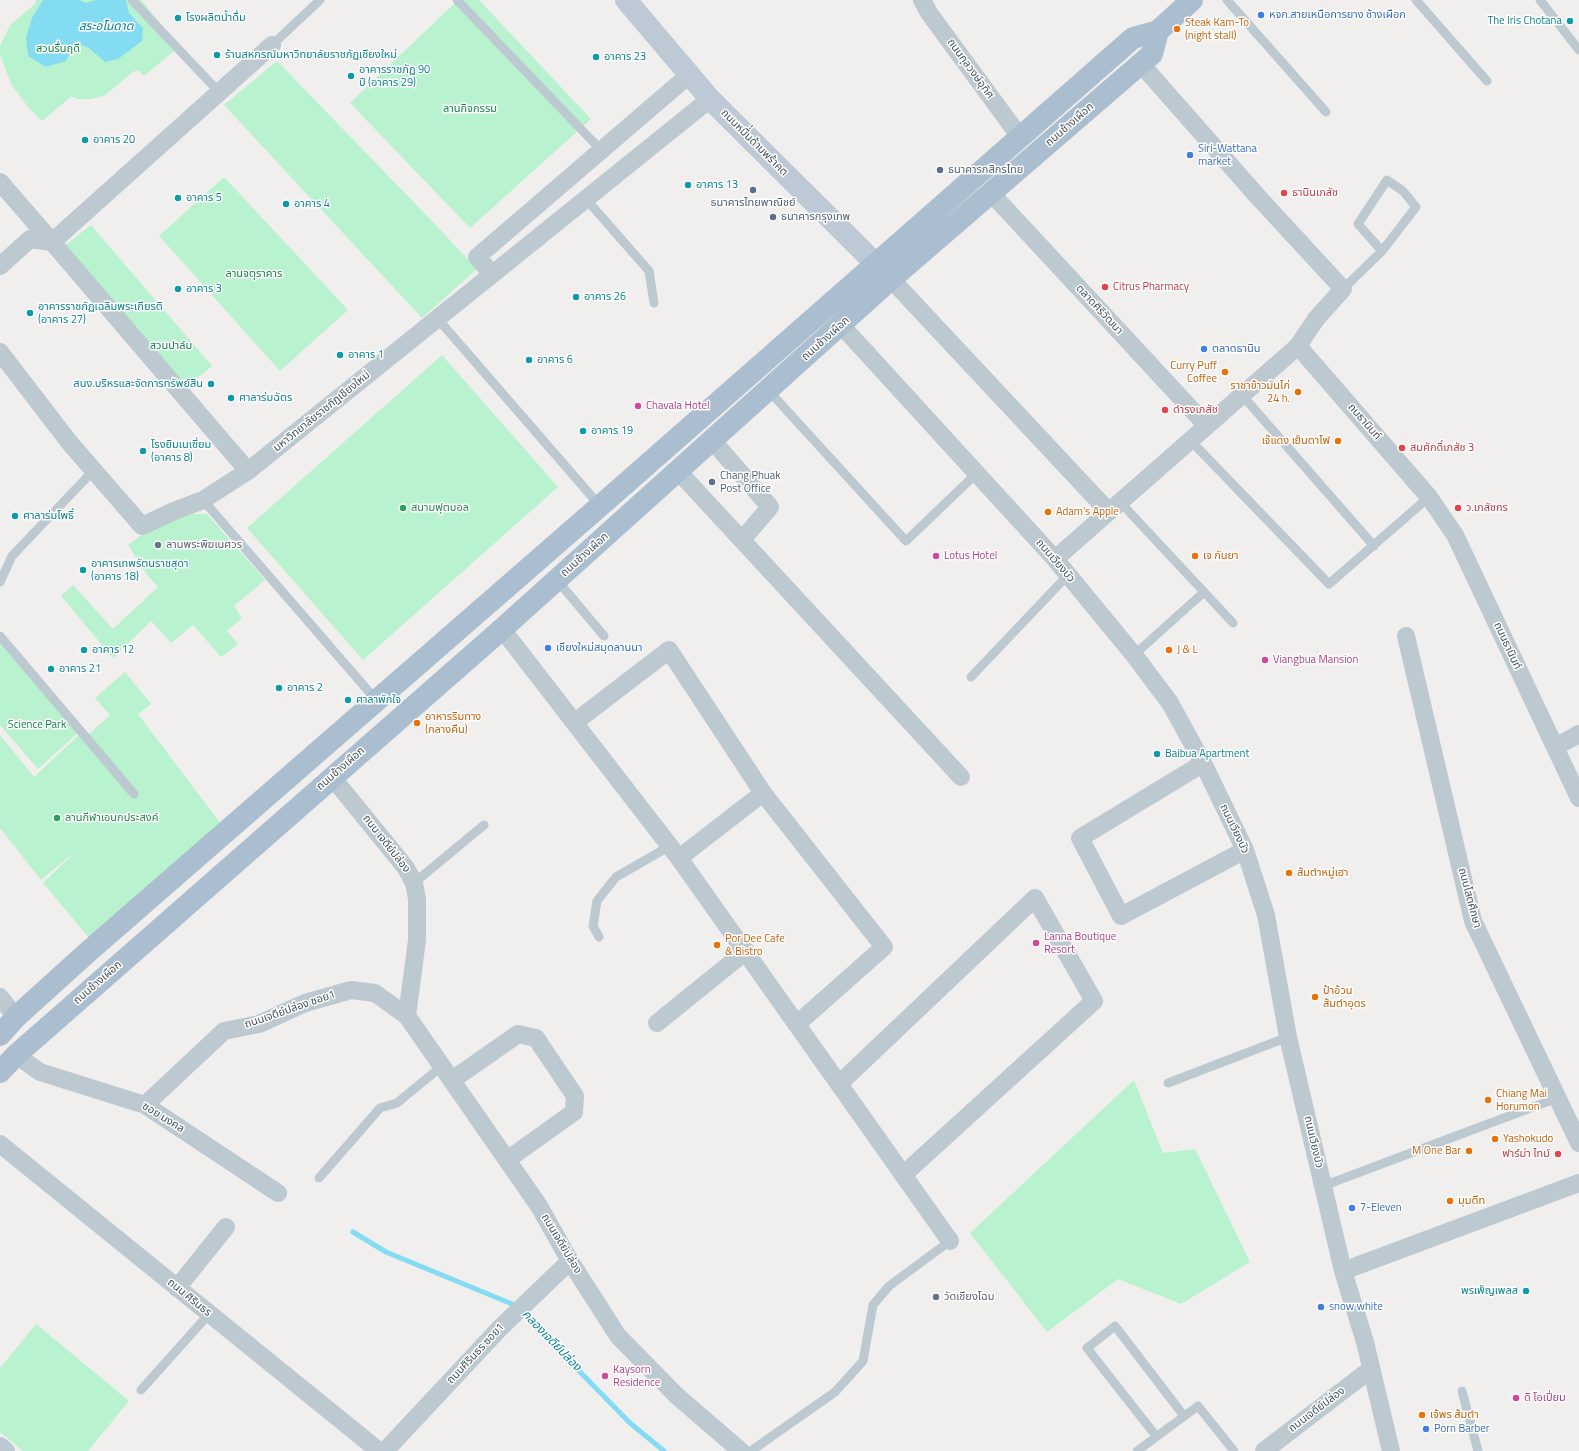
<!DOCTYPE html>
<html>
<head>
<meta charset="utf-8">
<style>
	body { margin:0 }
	canvas { display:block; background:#f1eeee }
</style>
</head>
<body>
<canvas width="1579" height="1451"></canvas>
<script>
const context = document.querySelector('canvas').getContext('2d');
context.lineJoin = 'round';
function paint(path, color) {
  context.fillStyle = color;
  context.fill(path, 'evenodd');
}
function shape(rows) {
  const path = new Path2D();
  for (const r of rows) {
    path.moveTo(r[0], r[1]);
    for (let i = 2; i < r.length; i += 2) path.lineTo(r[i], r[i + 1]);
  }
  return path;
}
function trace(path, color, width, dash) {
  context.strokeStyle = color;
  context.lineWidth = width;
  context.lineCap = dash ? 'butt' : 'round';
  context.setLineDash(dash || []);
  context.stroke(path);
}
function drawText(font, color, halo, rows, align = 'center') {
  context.font = font + ' "Titillium Web","Noto Sans Thai",sans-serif';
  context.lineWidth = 3;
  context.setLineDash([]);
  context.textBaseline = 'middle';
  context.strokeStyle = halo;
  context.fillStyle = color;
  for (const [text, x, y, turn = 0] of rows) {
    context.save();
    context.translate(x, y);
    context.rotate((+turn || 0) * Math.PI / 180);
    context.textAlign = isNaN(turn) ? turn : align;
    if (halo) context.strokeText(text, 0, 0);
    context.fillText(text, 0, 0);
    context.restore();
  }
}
paint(shape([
	[36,0,141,0,179,47,144,76,138,70,133,72,109,92,103,96,91,99,77,99,72,96,42,121,28,107,11,84,0,55,0,46,10,25,35,4],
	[458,0,479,0,591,119,470,228,350,103],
	[277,61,430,219,477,269,422,318,224,105],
	[224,177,348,310,280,371,159,236],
	[91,225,212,366,183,390,62,248],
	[442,355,558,487,363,660,247,528],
	[181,514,207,514,265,580,234,606,242,618,227,631,238,644,221,657,193,625,171,643,151,621,113,658,61,596,73,585,113,629,158,587,147,575,128,545,144,533],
	[0,636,80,731,38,769,0,725],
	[125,672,151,704,138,714,221,824,90,939,43,883,77,850,41,880,0,828,0,735,34,777,79,735,85,738,110,715,95,698],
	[1134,1080,1163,1153,1195,1149,1250,1262,1181,1304,1118,1279,1047,1332,970,1233],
	[36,1324,129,1401,88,1451,23,1451,0,1432,0,1368]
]), '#b9f2ce');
paint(shape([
	[43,0,80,0,86,3,96,0,126,0,129,13,143,28,142,41,118,59,105,62,89,48,78,44,72,49,66,61,46,67,28,56,26,37,32,18]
]), '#83dcf2');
trace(shape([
	[353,1232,386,1252,517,1306],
	[523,1312,533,1324,630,1423,664,1451]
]), '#83dcf2', 5);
trace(shape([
	[132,0,219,92],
	[457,0,601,150],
	[1227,0,1326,112],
	[1416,0,1487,81],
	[1540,0,1579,50],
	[272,45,320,0],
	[586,199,649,271,654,303],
	[1343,289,1382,251,1416,207,1403,191,1387,180,1358,224,1382,251],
	[437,318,600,506],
	[769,391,906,541,976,474],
	[1242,395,1374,546],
	[1190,440,1329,584,1429,497],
	[203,500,377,701],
	[1120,502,1233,623],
	[557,580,604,636],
	[0,582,12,556,93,471],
	[0,636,134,794],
	[1134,655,1204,592],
	[971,677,1068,575],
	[414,883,484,825],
	[599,937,593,926,597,901,616,877,670,846],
	[1168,1083,1288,1037],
	[319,1178,380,1108,397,1103,442,1066],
	[1323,1186,1557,1098],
	[141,1390,209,1314],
	[1462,1391,1478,1451],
	[1156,1436,1087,1348,1115,1326,1184,1416],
	[751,1451,835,1392,863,1361,873,1305,889,1286,950,1241],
	[1137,1451,1198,1406,1234,1451]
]), '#bdc9d1', 9);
trace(shape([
	[922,0,929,13,1020,137],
	[0,182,52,242,272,45],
	[991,193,1207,426],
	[0,266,30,239,52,242,248,471],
	[492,274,477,257,689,75],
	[891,279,1109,512],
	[841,325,1055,559,1134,655,1170,703,1202,761,1245,850,1266,915,1288,1037,1343,1271,1365,1342,1391,1451],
	[1298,346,1429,497,1455,535,1579,798],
	[0,352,69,442,142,526,174,511,203,500,248,471,710,99],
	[712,440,770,507,742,540],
	[678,471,961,777],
	[1055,559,1298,346,1316,319,1343,289,1259,198,1141,64],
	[502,629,679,858,950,1241],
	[1406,636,1473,921,1579,1143],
	[575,722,669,650,763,793,884,947,797,1024],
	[1555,747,1579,734],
	[1202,764,1080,838,1121,916,1245,850],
	[332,777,406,868,414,883,417,899,417,940,407,1016],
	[679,858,763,793],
	[0,997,16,1017],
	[657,1023,746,951],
	[16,1055,40,1072,145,1105,278,1193],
	[452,1080,518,1034,536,1038,575,1096,574,1112,507,1160],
	[839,1084,1035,898,1094,1001,903,1175],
	[145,1105,224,1031,259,1024,305,1003,351,990,375,993,407,1016,539,1206,570,1261,618,1336,677,1396,741,1451],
	[0,1144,379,1451],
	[1343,1271,1579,1183],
	[177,1288,226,1227],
	[0,1446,6,1451],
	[385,1451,500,1328,570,1261],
	[1264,1451,1371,1369]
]), '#bdc9d1', 18);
trace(shape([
	[626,0,710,99,889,277]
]), '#bdcad6', 22);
trace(shape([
	[0,1035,16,1017,89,951,608,499,1133,38,1158,31,1192,0],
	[0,1072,16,1055,502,629,891,279,1152,54,1158,31]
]), '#abbecf', 22);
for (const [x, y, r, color] of [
	[1261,15,4,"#3f7fe0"],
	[178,18,4,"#0f9aa8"],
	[1570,21,4,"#0f9aa8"],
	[1177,29,4,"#e8710a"],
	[217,55,4,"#0f9aa8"],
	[596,57,4,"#0f9aa8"],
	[351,76,4,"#0f9aa8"],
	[85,140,4,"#0f9aa8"],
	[1190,155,4,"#3f7fe0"],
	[940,170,4,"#5c6f8a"],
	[688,185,4,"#0f9aa8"],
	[753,190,4,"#5c6f8a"],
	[1284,193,4,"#e0444e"],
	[178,198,4,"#0f9aa8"],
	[286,204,4,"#0f9aa8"],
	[773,217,4,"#5c6f8a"],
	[1105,287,4,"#e0444e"],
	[178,289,4,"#0f9aa8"],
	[576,297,4,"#0f9aa8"],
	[30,313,4,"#0f9aa8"],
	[1204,349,4,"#3f7fe0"],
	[340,355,4,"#0f9aa8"],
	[529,360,4,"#0f9aa8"],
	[1225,372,4,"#e8710a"],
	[211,384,4,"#0f9aa8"],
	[1298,392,4,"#e8710a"],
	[231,398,4,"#0f9aa8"],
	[638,406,4,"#d1479c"],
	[1165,410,4,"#e0444e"],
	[583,431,4,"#0f9aa8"],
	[1338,441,4,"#e8710a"],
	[1402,448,4,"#e0444e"],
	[143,451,4,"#0f9aa8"],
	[712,482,4,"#5c6f8a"],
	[403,508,4,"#2e9e5b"],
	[1458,508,4,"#e0444e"],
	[1048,512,4,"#e8710a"],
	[15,516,4,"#0f9aa8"],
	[158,545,4,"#6b7280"],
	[936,556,4,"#d1479c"],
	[1195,556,4,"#e8710a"],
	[83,570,4,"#0f9aa8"],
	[548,648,4,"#3f7fe0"],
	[84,650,4,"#0f9aa8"],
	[1169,650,4,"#e8710a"],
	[1265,660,4,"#d1479c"],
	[51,669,4,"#0f9aa8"],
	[279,688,4,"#0f9aa8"],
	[348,700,4,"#0f9aa8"],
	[417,723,4,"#e8710a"],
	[1157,754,4,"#0f9aa8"],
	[57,818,4,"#2e9e5b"],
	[1289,873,4,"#e8710a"],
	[1036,943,4,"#d1479c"],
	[717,945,4,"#e8710a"],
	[1315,997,4,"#e8710a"],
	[1488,1100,4,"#e8710a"],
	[1495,1139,4,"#e8710a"],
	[1469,1151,4,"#e8710a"],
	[1558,1154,4,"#e0444e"],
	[1450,1201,4,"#e8710a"],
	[1352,1208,4,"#3f7fe0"],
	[1526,1291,4,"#0f9aa8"],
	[936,1297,4,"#6b7280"],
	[1321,1307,4,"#3f7fe0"],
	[605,1376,4,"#d1479c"],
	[1516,1398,4,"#d1479c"],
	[1422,1415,4,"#e8710a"],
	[1426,1429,4,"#3f7fe0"]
]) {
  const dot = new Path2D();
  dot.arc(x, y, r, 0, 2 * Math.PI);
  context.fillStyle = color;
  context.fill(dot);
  trace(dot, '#fff', 1.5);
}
drawText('11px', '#366cbe', '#fff', [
	["หจก.สายเหนือการยาง ช้างเผือก",1269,15],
	["Siri-Wattana",1198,149],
	["market",1198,162],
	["ตลาดธานิน",1212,349],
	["เชียงใหม่สมุดลานนา",556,648],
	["7-Eleven",1360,1208],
	["snow white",1329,1307],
	["Porn Barber",1434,1429]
], 'left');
drawText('11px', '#0d838f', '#fff', [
	["โรงผลิตน้ำดื่ม",186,18],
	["The Iris Chotana",1562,21,"right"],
	["ร้านสหกรณ์มหาวิทยาลัยราชภัฏเชียงใหม่",225,55],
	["อาคาร 23",604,57],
	["อาคารราชภัฏ 90",359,70],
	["ปี (อาคาร 29)",359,83],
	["อาคาร 20",93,140],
	["อาคาร 13",696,185],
	["อาคาร 5",186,198],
	["อาคาร 4",294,204],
	["อาคาร 3",186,289],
	["อาคาร 26",584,297],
	["อาคารราชภัฏเฉลิมพระเกียรติ",38,307],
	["(อาคาร 27)",38,320],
	["อาคาร 1",348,355],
	["อาคาร 6",537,360],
	["สนง.บริหรและจัดการทรัพย์สิน",203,384,"right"],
	["ศาลาร่มฉัตร",239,398],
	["อาคาร 19",591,431],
	["โรงยิมเนเซี่ยม",151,445],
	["(อาคาร 8)",151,458],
	["ศาลาร่มโพธิ์",23,516],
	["อาคารเทพรัตนราชสุดา",91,564],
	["(อาคาร 18)",91,577],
	["อาคาร 12",92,650],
	["อาคาร 21",59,669],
	["อาคาร 2",287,688],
	["ศาลาพักใจ",356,700],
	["Baibua Apartment",1165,754],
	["พรเพ็ญเพลส",1518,1291,"right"]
], 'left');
drawText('11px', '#c56008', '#fff', [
	["Steak Kam-To",1185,23],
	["(night stall)",1185,36],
	["Curry Puff",1217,366,"right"],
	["Coffee",1217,379,"right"],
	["ราชาข้าวมันไก่",1290,386,"right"],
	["24 h.",1290,399,"right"],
	["เจ๊แดง เย็นตาโฟ",1330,441,"right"],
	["Adam's Apple",1056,512],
	["เจ กันยา",1203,556],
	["J & L",1177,650],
	["อาหารริมทาง",425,717],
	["(กลางคืน)",425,730],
	["ส้มตำหมู่เฮา",1297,873],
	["Por Dee Cafe",725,939],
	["& Bistro",725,952],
	["ป้าอ้วน",1323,991],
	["ส้มตำอุดร",1323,1004],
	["Chiang Mai",1496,1094],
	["Horumon",1496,1107],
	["Yashokudo",1503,1139],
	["M One Bar",1461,1151,"right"],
	["มุมตีท",1458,1201],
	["เจ้พร ส้มตำ",1430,1415]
], 'left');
drawText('11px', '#108348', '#fff', [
	["สวนรื่นฤดี",58,49],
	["ลานกิจกรรม",470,109],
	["ลานจตุราคาร",254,274],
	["สวนปาล์ม",171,346],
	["Science Park",37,725]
]);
drawText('11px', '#45525d', '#fff', [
	["ถนนกุลวงษ์อุทิศ",970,69,54],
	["ถนนช้างเผือก",1070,125,-41],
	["ถนนหมื่่นด้ามพร้าคต",754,143,45],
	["ตลาดศิริวัฒนา",1099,310,47],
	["ถนนช้างเผือก",826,339,-42],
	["มหาวิทยาลัยราชภัฏเชียงใหม่",322,412,-39],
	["ถนธานินท์",1364,422,49],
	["ถนนช้างเผือก",585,555,-42],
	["ถนนเวียงบัว",1055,561,49],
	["ถนนธานินท์",1507,646,65],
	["ถนนช้างเผือก",341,769,-41],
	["ถนนเวียงบัว",1234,829,64],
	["ถนน เจดีย์ปล่อง",386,844,52],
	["ถนนโสตศึกษา",1469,898,75],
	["ถนนช้างเผือก",98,983,-41],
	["ถนนเจดีย์ปล่อง ซอย1",290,1010,-19],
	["ซอย มงคล",163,1118,32],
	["ถนนเวียงบัว",1313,1142,77],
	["ถนนเจดีย์ปล่อง",561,1244,59],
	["ถนน ศิรินธร",189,1298,39],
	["ถนนศิรินธร ซอย1",476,1354,-47],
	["ถนนเจดีย์ปล่อง",1317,1410,-37]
]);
drawText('11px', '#4e5e75', '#fff', [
	["ธนาคารกสิกรไทย",948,170],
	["ธนาคารไทยพาณิชย์",753,203,"center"],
	["ธนาคารกรุงเทพ",781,217],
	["Chang Phuak",720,476],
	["Post Office",720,489]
], 'left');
drawText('11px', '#be3a42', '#fff', [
	["ธานินเภสัช",1292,193],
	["Citrus Pharmacy",1113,287],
	["ดำรงเภสัช",1173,410],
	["สมศักดิ์เภสัช 3",1410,448],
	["ว.เภสัชกร",1466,508],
	["ฟาร์ม่า ไทม์",1550,1154,"right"]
], 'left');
drawText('11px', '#b23c85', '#fff', [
	["Chavala Hotel",646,406],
	["Lotus Hotel",944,556],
	["Viangbua Mansion",1273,660],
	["Lanna Boutique",1044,937],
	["Resort",1044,950],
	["Kaysorn",613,1370],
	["Residence",613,1383],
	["ดิ โอเปี่ยม",1524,1398]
], 'left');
drawText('11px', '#27864d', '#fff', [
	["สนามฟุตบอล",411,508],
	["ลานกีฬาเอนกประสงค์",65,818]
], 'left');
drawText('11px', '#5b616d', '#fff', [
	["ลานพระพิฆเนศวร",166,545],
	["วัดเชียงโฉม",944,1297]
], 'left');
drawText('italic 12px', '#047c9a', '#fff', [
	["สระอโนดาต",106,27],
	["คลองเจดีย์ปล่อง",551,1341,46]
]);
</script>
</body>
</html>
